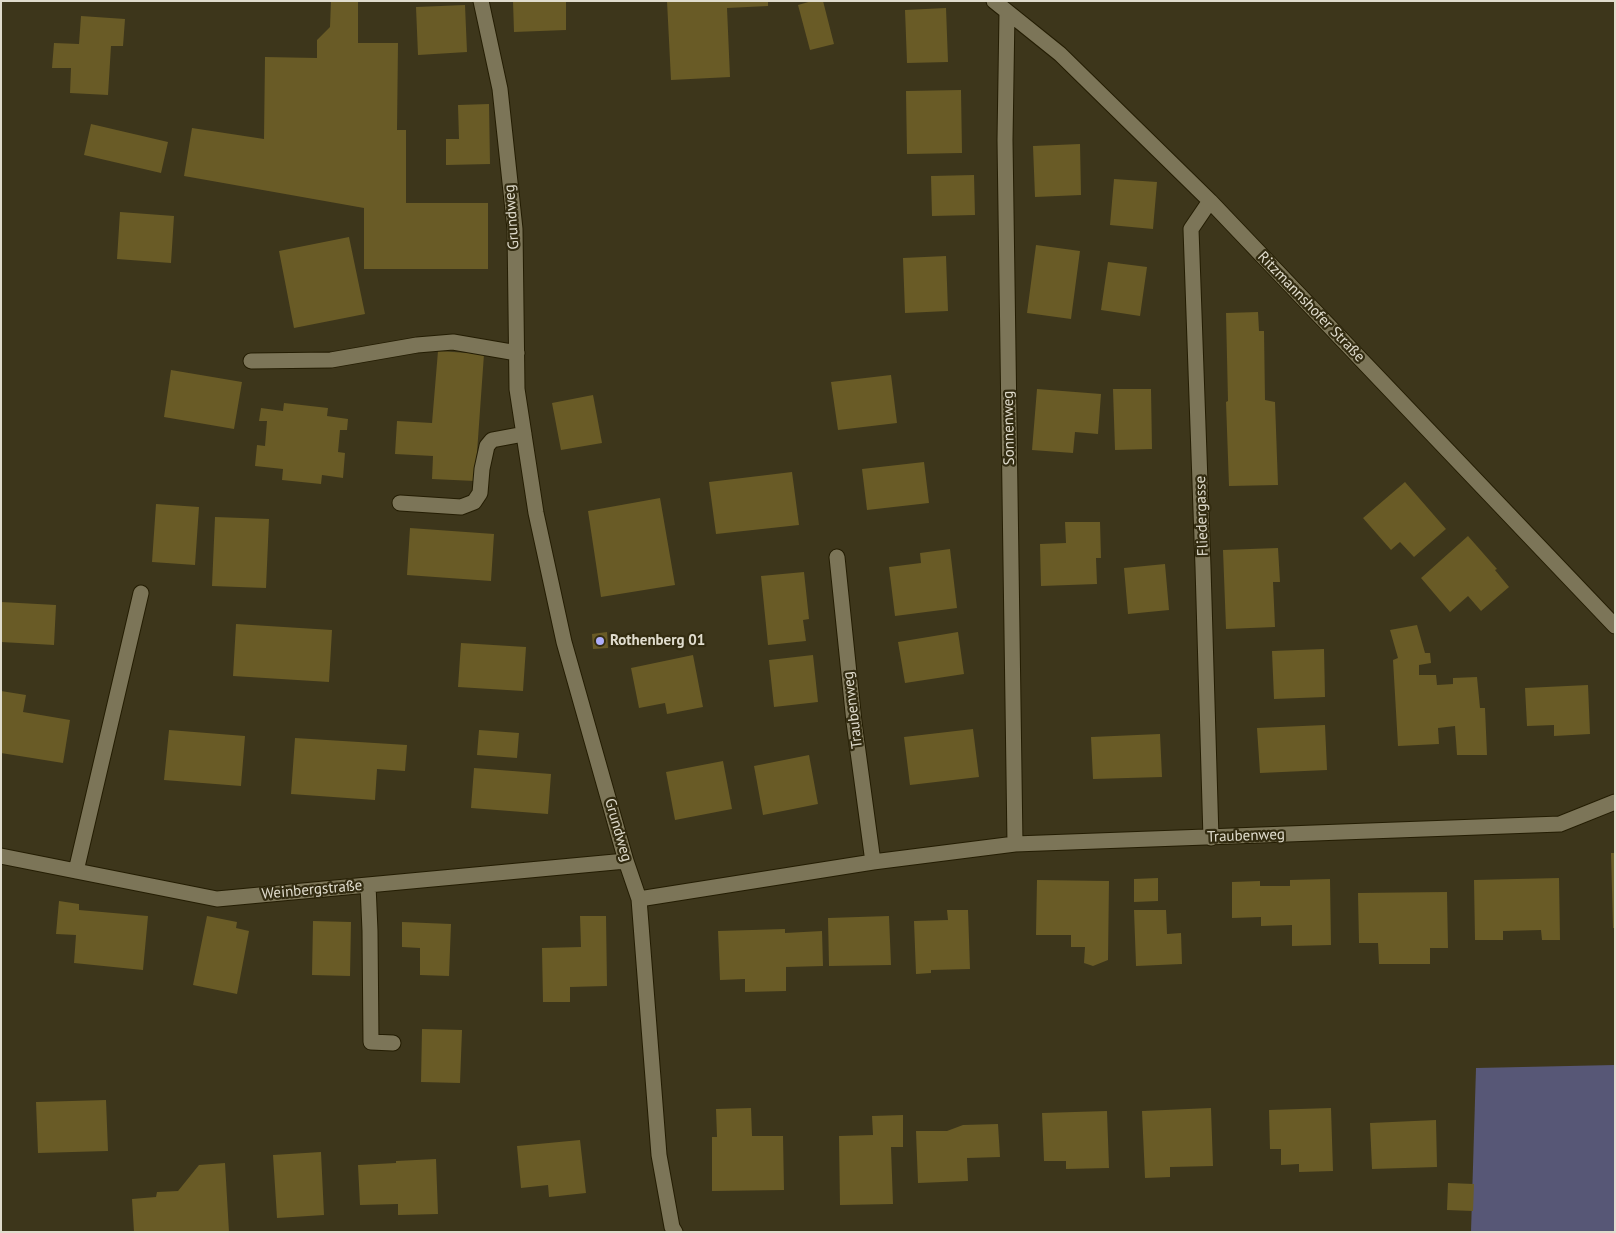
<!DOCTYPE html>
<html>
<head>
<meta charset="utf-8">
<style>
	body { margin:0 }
	#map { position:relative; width:1616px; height:1233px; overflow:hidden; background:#3d361b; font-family:"PT Sans",sans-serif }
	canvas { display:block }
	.frame { position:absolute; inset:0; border:2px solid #e0dccd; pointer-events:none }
</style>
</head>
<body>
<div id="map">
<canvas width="1616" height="1233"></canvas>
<div class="frame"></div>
</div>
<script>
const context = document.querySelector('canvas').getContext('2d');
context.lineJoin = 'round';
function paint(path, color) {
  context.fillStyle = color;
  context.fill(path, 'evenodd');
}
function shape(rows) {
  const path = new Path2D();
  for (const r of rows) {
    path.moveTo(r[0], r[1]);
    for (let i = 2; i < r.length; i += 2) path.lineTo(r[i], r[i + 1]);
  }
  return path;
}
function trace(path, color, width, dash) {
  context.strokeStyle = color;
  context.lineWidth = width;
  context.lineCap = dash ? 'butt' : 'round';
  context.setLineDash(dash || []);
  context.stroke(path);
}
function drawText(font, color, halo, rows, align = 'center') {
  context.font = font + ' "PT Sans",sans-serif';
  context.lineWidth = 4.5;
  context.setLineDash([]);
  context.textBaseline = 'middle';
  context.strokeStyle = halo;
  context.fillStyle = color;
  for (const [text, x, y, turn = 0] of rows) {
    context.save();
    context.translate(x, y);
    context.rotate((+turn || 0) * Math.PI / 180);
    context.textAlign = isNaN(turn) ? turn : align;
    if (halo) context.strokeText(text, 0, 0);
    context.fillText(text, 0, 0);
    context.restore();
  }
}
paint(shape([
	[1615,1065,1615,1232,1471,1232,1476,1068]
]), '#575776');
paint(shape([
	[331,1,358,1,358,43,398,43,397,130,406,130,406,203,488,203,488,269,364,269,364,208,184,176,192,128,264,139,265,57,317,58,317,40,330,27],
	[513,1,566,1,566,30,514,32],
	[667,1,768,1,768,6,727,8,730,77,671,80],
	[812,1,823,1,834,44,810,50,798,5],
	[465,5,467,52,418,55,416,7],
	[946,8,948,62,907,63,905,10],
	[81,16,125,19,123,46,111,46,108,95,70,93,71,68,52,68,54,43,79,44],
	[961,90,962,153,907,154,906,91],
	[489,104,490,164,446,165,446,139,459,139,458,105],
	[91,124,168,142,161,173,84,155],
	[1080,144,1081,195,1035,197,1033,146],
	[974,175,975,215,932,216,931,176],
	[1114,179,1157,182,1153,229,1110,225],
	[120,212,174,216,171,263,117,259],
	[349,237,365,314,294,328,279,251],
	[1036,245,1080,251,1071,319,1027,313],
	[946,256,948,311,905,313,903,258],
	[1108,262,1147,267,1140,316,1101,310],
	[1258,312,1259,331,1264,331,1265,400,1275,402,1278,485,1229,486,1226,402,1228,401,1226,313],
	[438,351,484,354,475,481,432,479,433,456,395,454,397,421,432,423],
	[171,370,242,382,234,429,164,417],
	[891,375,897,423,838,430,831,382],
	[1037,389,1101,394,1098,434,1075,432,1073,453,1032,450],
	[1113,389,1151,389,1152,449,1115,450],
	[593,395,602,443,561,450,552,403],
	[284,403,328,408,327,416,348,419,347,430,340,430,338,452,345,453,343,478,322,475,321,484,282,480,283,469,255,466,257,445,265,446,267,421,259,421,261,408,283,411],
	[924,462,929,503,867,510,862,469],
	[792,472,799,525,716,534,709,482],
	[1405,482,1446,529,1414,557,1400,542,1391,550,1363,518],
	[660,498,675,585,601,597,588,511],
	[156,504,199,507,195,565,152,562],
	[215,517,269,519,266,588,212,586],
	[1065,522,1100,522,1101,558,1096,558,1097,584,1041,586,1040,544,1066,543],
	[410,528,494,534,491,581,407,575],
	[1468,536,1497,569,1495,570,1509,587,1481,611,1468,596,1450,612,1421,578],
	[1278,548,1280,582,1273,582,1275,627,1226,629,1223,550],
	[950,549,957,608,895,616,889,567,921,563,920,553],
	[1165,564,1169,610,1128,614,1124,568],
	[804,572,809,619,803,620,806,641,768,645,761,576],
	[1,602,56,605,54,645,1,642],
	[236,624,332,630,329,682,233,676],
	[1417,625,1425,653,1430,653,1431,663,1419,665,1419,675,1436,675,1437,685,1453,684,1453,678,1477,677,1480,708,1485,708,1487,755,1457,755,1455,726,1438,728,1439,744,1398,746,1393,660,1398,658,1390,630],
	[607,632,608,648,593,649,592,634],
	[958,632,964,674,905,683,898,642],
	[461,643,526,647,523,691,458,687],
	[1324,649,1325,697,1274,699,1272,651],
	[693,655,703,707,667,714,665,703,639,708,631,668],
	[813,655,818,702,774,707,769,660],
	[1588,685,1590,734,1554,736,1554,725,1527,726,1525,688],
	[1,691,26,695,23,712,70,720,63,763,1,753],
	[1325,725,1327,770,1260,773,1257,728],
	[973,729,979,777,910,785,904,737],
	[169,730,245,736,241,786,164,780],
	[479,730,519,733,517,758,477,755],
	[1160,734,1162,777,1093,779,1091,737],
	[295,738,407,745,405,771,377,769,375,800,291,794],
	[809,755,818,804,763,815,754,766],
	[723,761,732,809,675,820,666,772],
	[474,768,551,774,548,814,471,808],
	[1611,853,1615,853,1615,928,1613,928],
	[1158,878,1158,901,1134,902,1134,879],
	[1559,878,1560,940,1542,940,1541,930,1503,931,1503,940,1475,940,1474,880],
	[1330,879,1331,945,1292,946,1292,925,1261,926,1261,917,1232,918,1232,882,1260,881,1260,886,1290,886,1290,880],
	[1037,880,1109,881,1108,960,1093,966,1084,963,1085,947,1071,947,1071,935,1036,935],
	[1447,892,1448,948,1430,948,1430,964,1379,964,1378,943,1359,943,1358,893],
	[59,901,79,904,79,910,148,916,143,970,74,963,76,935,56,934],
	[947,910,968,910,970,969,931,970,931,973,916,974,914,921,948,920],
	[1134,910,1166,910,1167,934,1181,933,1182,964,1136,966],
	[207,916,237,922,236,928,249,931,237,994,193,985],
	[580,916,606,916,607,986,570,987,570,1002,543,1002,542,948,581,947],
	[889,916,891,965,829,966,828,918],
	[313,921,351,922,350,976,312,975],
	[402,922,451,924,449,976,420,975,420,948,402,947],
	[785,929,785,933,822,931,823,966,786,967,786,991,745,992,745,979,720,980,718,931],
	[422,1029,462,1030,460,1083,421,1082],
	[106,1100,108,1151,38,1153,36,1102],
	[751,1108,752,1136,783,1136,784,1190,712,1191,712,1137,717,1137,716,1109],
	[1211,1108,1213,1166,1170,1167,1170,1177,1145,1178,1142,1111],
	[1331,1108,1333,1171,1299,1172,1299,1164,1281,1165,1281,1149,1270,1149,1269,1110],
	[1107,1111,1109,1168,1066,1169,1066,1161,1044,1161,1042,1113],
	[903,1115,903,1147,891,1147,893,1204,840,1205,839,1136,873,1135,872,1116],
	[1436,1120,1437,1167,1372,1169,1370,1123],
	[998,1124,1000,1157,967,1158,968,1181,918,1183,916,1131,947,1131,963,1125],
	[580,1140,586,1193,549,1197,548,1185,521,1188,517,1146],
	[321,1152,324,1215,277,1218,273,1155],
	[436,1159,438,1214,398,1215,398,1204,360,1205,358,1165,396,1163,396,1161],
	[225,1163,229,1232,134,1232,132,1199,156,1197,157,1192,178,1191,199,1165],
	[1448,1183,1474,1184,1473,1211,1447,1210]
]), '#695b26');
const minor = shape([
	[481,1,500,89,515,229,517,389,536,513,564,642,626,861,639,899,659,1155,672,1227,675,1232],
	[994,1,1060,54,1210,201,1615,626],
	[1007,12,1005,140,1015,844],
	[1210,201,1191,229,1203,567,1211,838],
	[251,361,331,360,417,345,453,342,517,353],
	[400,503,461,507,474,502,480,493,482,469,487,446,492,440,524,434],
	[837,557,854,722,873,862],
	[1,856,217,899,626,861],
	[76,871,141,593],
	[368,885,370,931,371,1042,393,1043],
	[639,899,873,862,1015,844,1560,824,1615,802]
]);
trace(minor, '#241d03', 17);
trace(minor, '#7c7558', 15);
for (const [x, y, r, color] of [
	[600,641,5,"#aeaefa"]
]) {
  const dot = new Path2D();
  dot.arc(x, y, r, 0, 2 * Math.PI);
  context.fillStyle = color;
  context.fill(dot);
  trace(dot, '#332c11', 2);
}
drawText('15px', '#e0dccd', '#332c11', [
	["Grundweg",512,217,-94],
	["Ritzmannshofer Straße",1311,307,46],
	["Sonnenweg",1009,428,-91],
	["Fliedergasse",1202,516,-92],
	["Traubenweg",853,710,-97],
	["Grundweg",618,830,74],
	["Traubenweg",1246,836,-2],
	["Weinbergstraße",312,890,-5]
]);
drawText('bold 15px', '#e0dccd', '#332c11', [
	["Rothenberg 01",610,641]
], 'left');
</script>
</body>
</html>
